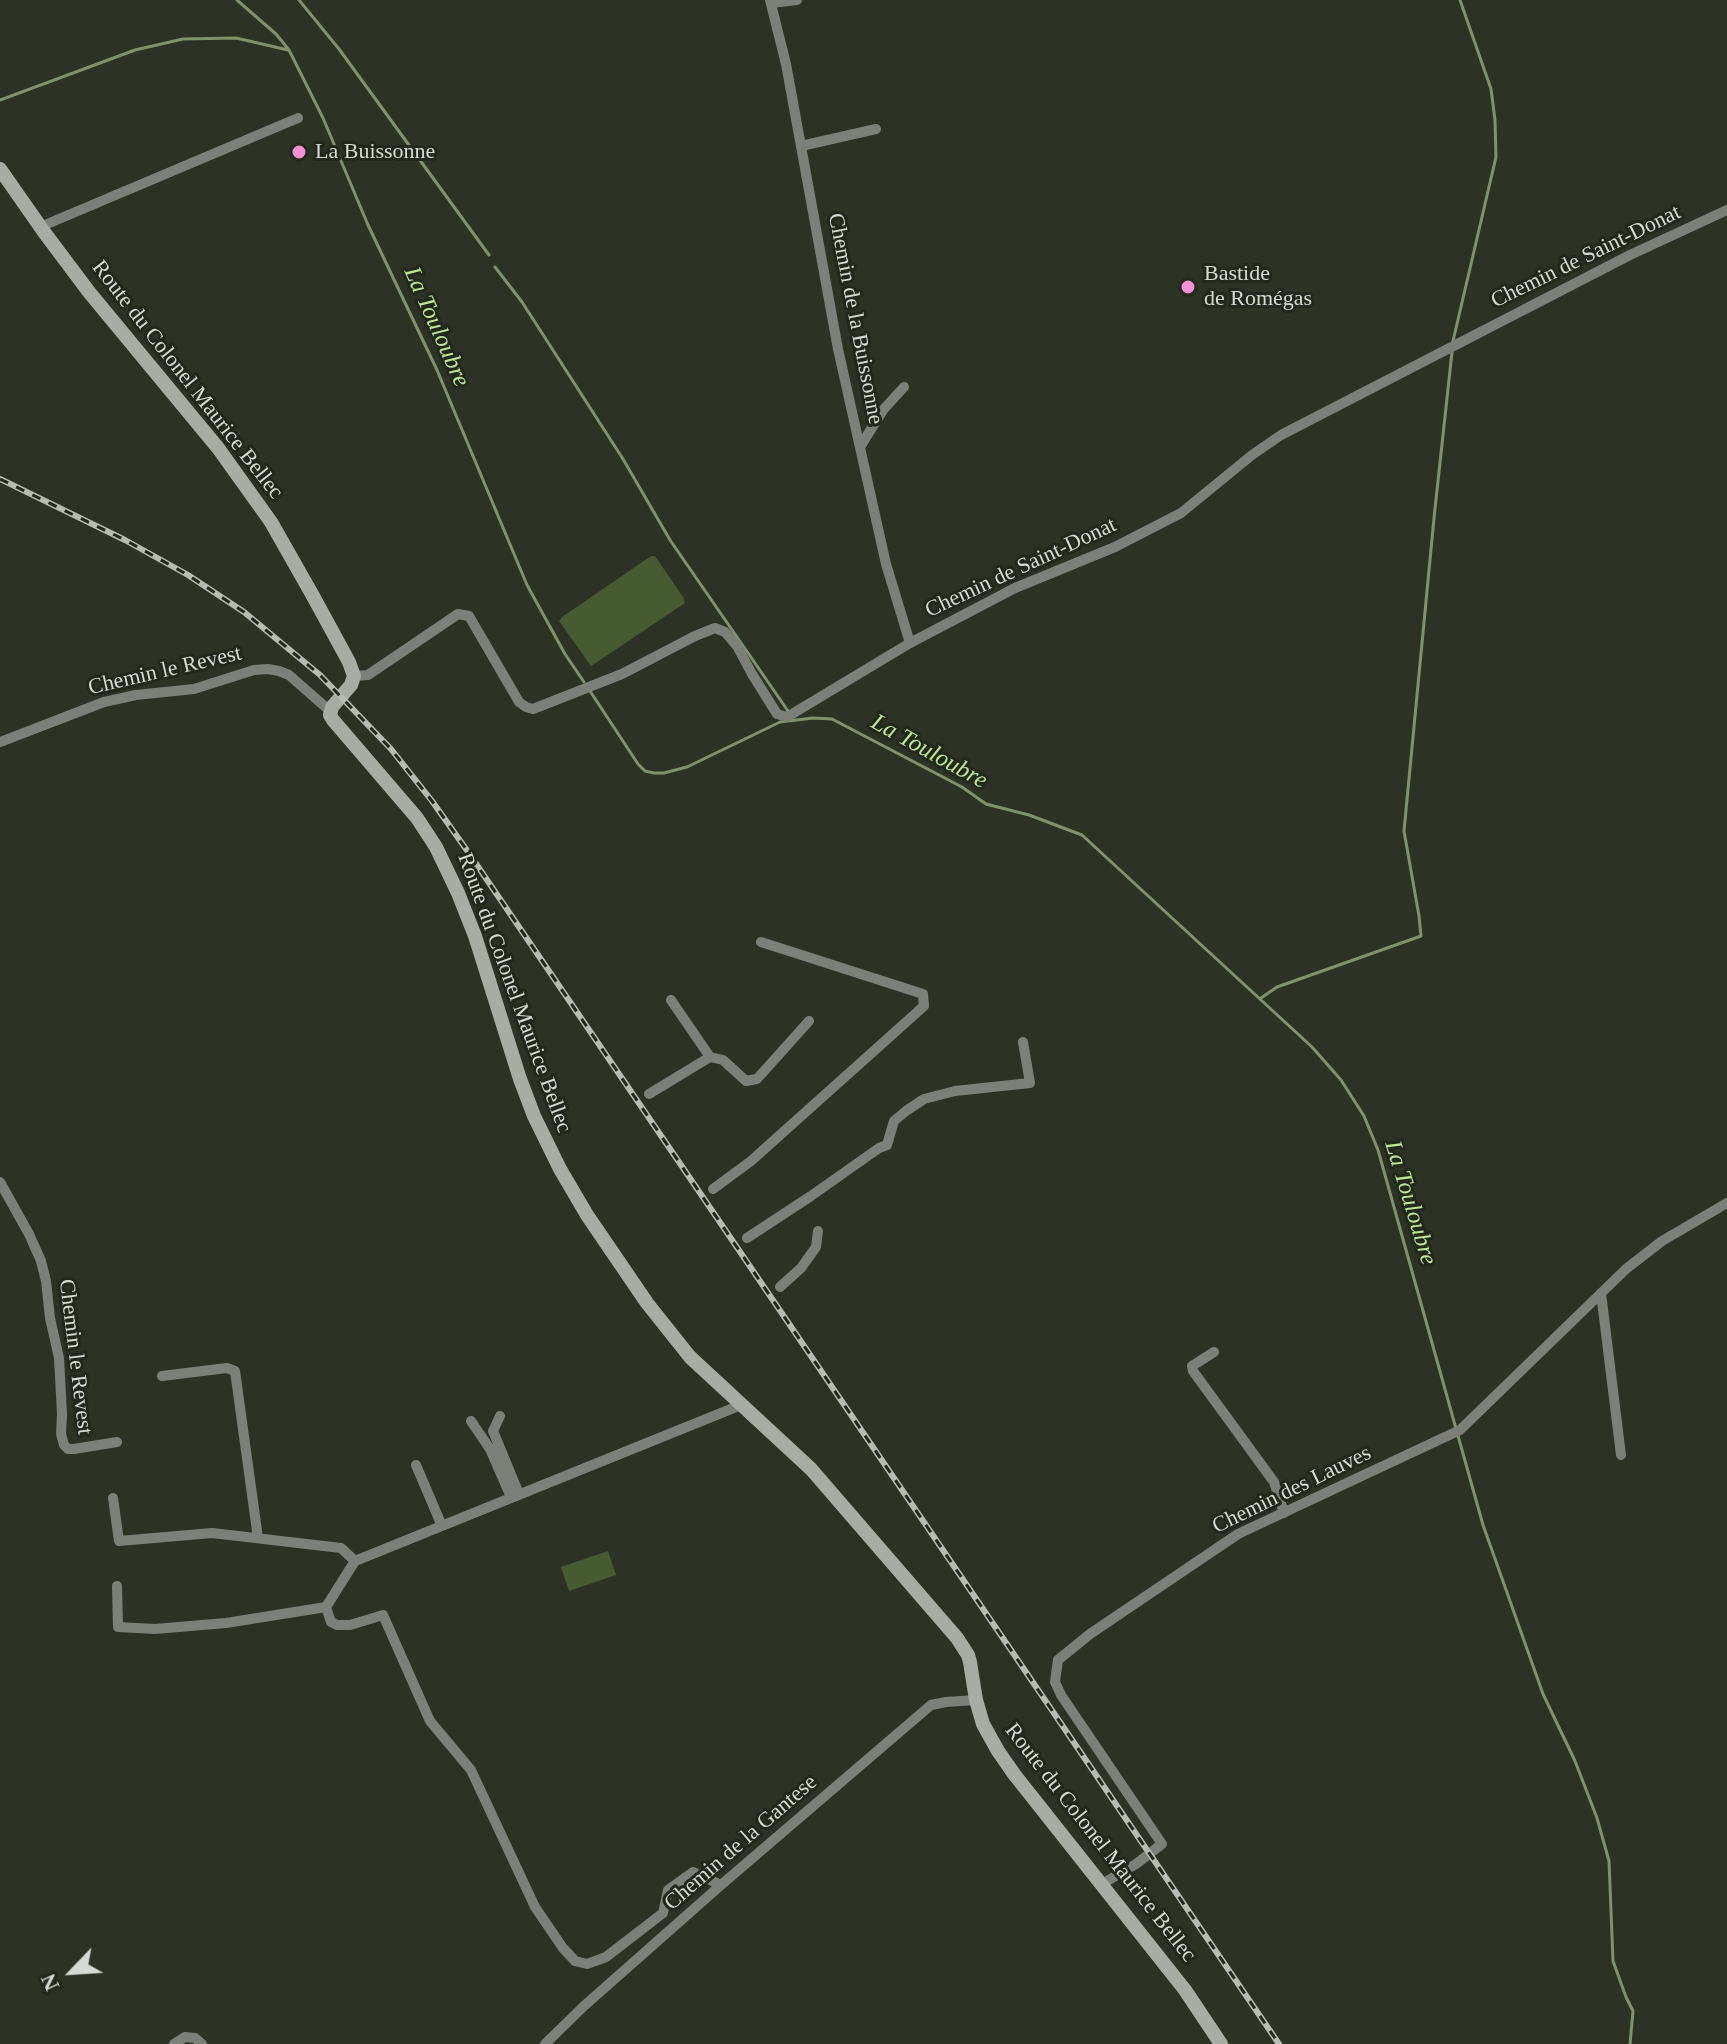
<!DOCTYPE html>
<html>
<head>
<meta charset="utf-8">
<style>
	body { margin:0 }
	#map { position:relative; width:1727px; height:2044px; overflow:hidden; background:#2c3325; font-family:"Times New Roman",serif }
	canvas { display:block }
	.north { position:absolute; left:32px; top:1932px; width:80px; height:80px; -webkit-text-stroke:6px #22291c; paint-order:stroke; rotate:245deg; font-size:22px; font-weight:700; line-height:32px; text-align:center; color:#d6dad2 }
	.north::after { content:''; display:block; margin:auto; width:28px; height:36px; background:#d6dad2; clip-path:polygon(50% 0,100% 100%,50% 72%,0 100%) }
</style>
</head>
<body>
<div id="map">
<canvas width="1727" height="2044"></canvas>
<div class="north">N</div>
</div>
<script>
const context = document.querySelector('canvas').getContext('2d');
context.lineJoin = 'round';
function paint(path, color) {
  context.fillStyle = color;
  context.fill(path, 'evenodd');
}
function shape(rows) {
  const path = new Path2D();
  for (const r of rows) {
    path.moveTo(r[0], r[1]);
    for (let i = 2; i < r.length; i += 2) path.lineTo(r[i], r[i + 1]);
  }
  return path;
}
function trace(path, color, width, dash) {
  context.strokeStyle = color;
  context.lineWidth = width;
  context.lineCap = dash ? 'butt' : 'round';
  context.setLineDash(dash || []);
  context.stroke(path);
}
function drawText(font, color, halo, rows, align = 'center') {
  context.font = font + ' "Times New Roman",serif';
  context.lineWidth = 6;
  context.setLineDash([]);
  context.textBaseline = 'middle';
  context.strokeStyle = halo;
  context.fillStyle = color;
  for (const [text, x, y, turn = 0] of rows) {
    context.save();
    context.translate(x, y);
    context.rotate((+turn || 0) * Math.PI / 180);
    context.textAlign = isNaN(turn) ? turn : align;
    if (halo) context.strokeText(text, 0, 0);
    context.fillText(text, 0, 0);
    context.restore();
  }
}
paint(shape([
	[651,556,655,556,683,597,685,603,591,666,559,621,562,617],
	[608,1551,616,1575,569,1591,561,1567]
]), '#465b30');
trace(shape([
	[237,0,276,34,289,50,323,118,368,225,437,370,527,585,565,654,584,682],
	[299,0,339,49,489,255],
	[0,100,135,50,183,39,236,38,288,50],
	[495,267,522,302,623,459,670,540,788,711],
	[1453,341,1496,157,1495,120,1491,89,1460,0],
	[590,691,638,764,645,771,654,773,664,773,687,767,780,722,813,718,832,719,962,787,986,804,1029,815,1082,835,1312,1047,1341,1080,1364,1116,1378,1150,1483,1525,1543,1694,1575,1761,1597,1818,1609,1861,1613,1961,1626,1997,1633,2011,1630,2044],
	[1261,998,1277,987,1421,936,1419,916,1404,831,1434,518,1452,352]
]), '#7f9368', 3);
trace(shape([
	[770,0,786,64,838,349,886,564,910,643],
	[771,3,797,0],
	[801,146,876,129],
	[40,227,298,118],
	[860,447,883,410,904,387],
	[354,676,368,675,458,614,469,616,519,702,526,707,533,709,622,674,695,636,715,628,725,632,737,646,752,674,777,714,787,717,910,643,1015,588,1115,547,1181,513,1252,455,1281,435,1630,255,1727,210],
	[0,742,104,702,136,695,194,689,254,670,268,669,279,671,289,675,330,711],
	[710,1057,723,1060,746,1081,757,1079,809,1021],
	[649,1094,710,1057,671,1000],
	[0,1182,29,1234,41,1261,46,1281,50,1318,59,1358,62,1414,61,1434,64,1445,68,1449,74,1449,117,1442],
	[713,1189,751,1161,924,1006,923,994,761,942],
	[747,1238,811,1196,879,1148,887,1145,894,1121,906,1111,924,1099,955,1091,1030,1083,1023,1042],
	[780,1287,801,1268,816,1247,818,1231],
	[1601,1293,1621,1455],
	[1214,1352,1192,1366,1193,1371,1274,1482,1284,1513],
	[162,1376,227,1368,235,1371,258,1538],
	[500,1416,493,1431,519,1494],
	[471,1421,490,1449,511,1497],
	[416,1465,442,1526],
	[113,1498,119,1541,212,1533,341,1548,355,1561,741,1405],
	[117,1586,118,1627,155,1629,226,1623,326,1607,355,1561],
	[326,1607,331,1622,337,1625,350,1625,383,1615,430,1721,471,1770,535,1907,563,1948,575,1961,587,1964,606,1957,663,1913,668,1890,693,1872,721,1885],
	[1102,1884,1136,1864,1162,1844,1061,1695,1055,1682,1058,1660,1090,1634,1238,1534,1460,1430,1626,1269,1662,1241,1727,1203],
	[174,2044,185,2037,195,2038,202,2044],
	[545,2044,584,2006,721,1885,931,1705,946,1702,976,1700]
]), '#7c8079', 10);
trace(shape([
	[0,169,44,232,89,292,218,448,271,522,313,596,349,662,354,676,351,685,332,707,330,715,333,720,417,818,436,847,458,893,475,936,520,1079,534,1116,560,1169,587,1215,647,1303,690,1357,811,1469,957,1638,968,1655,970,1662,976,1700,983,1724,998,1751,1014,1774,1185,1990,1221,2044]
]), '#a7ada2', 14);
const rail = shape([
	[0,479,125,540,188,575,244,612,320,675,391,749,432,801,466,849,1279,2044]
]);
trace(rail, '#b7bbb2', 6);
trace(rail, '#22291c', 3, [9]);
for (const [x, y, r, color] of [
	[299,152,8,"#f491d4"],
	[1188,287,8,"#f491d4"]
]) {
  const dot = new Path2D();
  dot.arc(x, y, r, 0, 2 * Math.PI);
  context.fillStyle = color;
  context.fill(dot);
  trace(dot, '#22291c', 3);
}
drawText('22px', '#d6dad2', '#22291c', [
	["La Buissonne",315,152],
	["Bastide",1204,274],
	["de Romégas",1204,299]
], 'left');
drawText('22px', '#d6dad2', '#22291c', [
	["Chemin de Saint-Donat",1586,257,-26],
	["Chemin de la Buissonne",855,319,79],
	["Route du Colonel Maurice Bellec",187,380,52],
	["Chemin de Saint-Donat",1021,568,-25],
	["Chemin le Revest",165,671,-13],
	["Route du Colonel Maurice Bellec",514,993,70],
	["Chemin le Revest",75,1357,83],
	["Chemin des Lauves",1292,1490,-26],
	["Chemin de la Gantese",741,1843,-41],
	["Route du Colonel Maurice Bellec",1100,1843,52]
]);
drawText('italic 24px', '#bde892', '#22291c', [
	["La Touloubre",436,327,66],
	["La Touloubre",929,752,29],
	["La Touloubre",1410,1203,73]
]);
</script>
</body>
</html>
